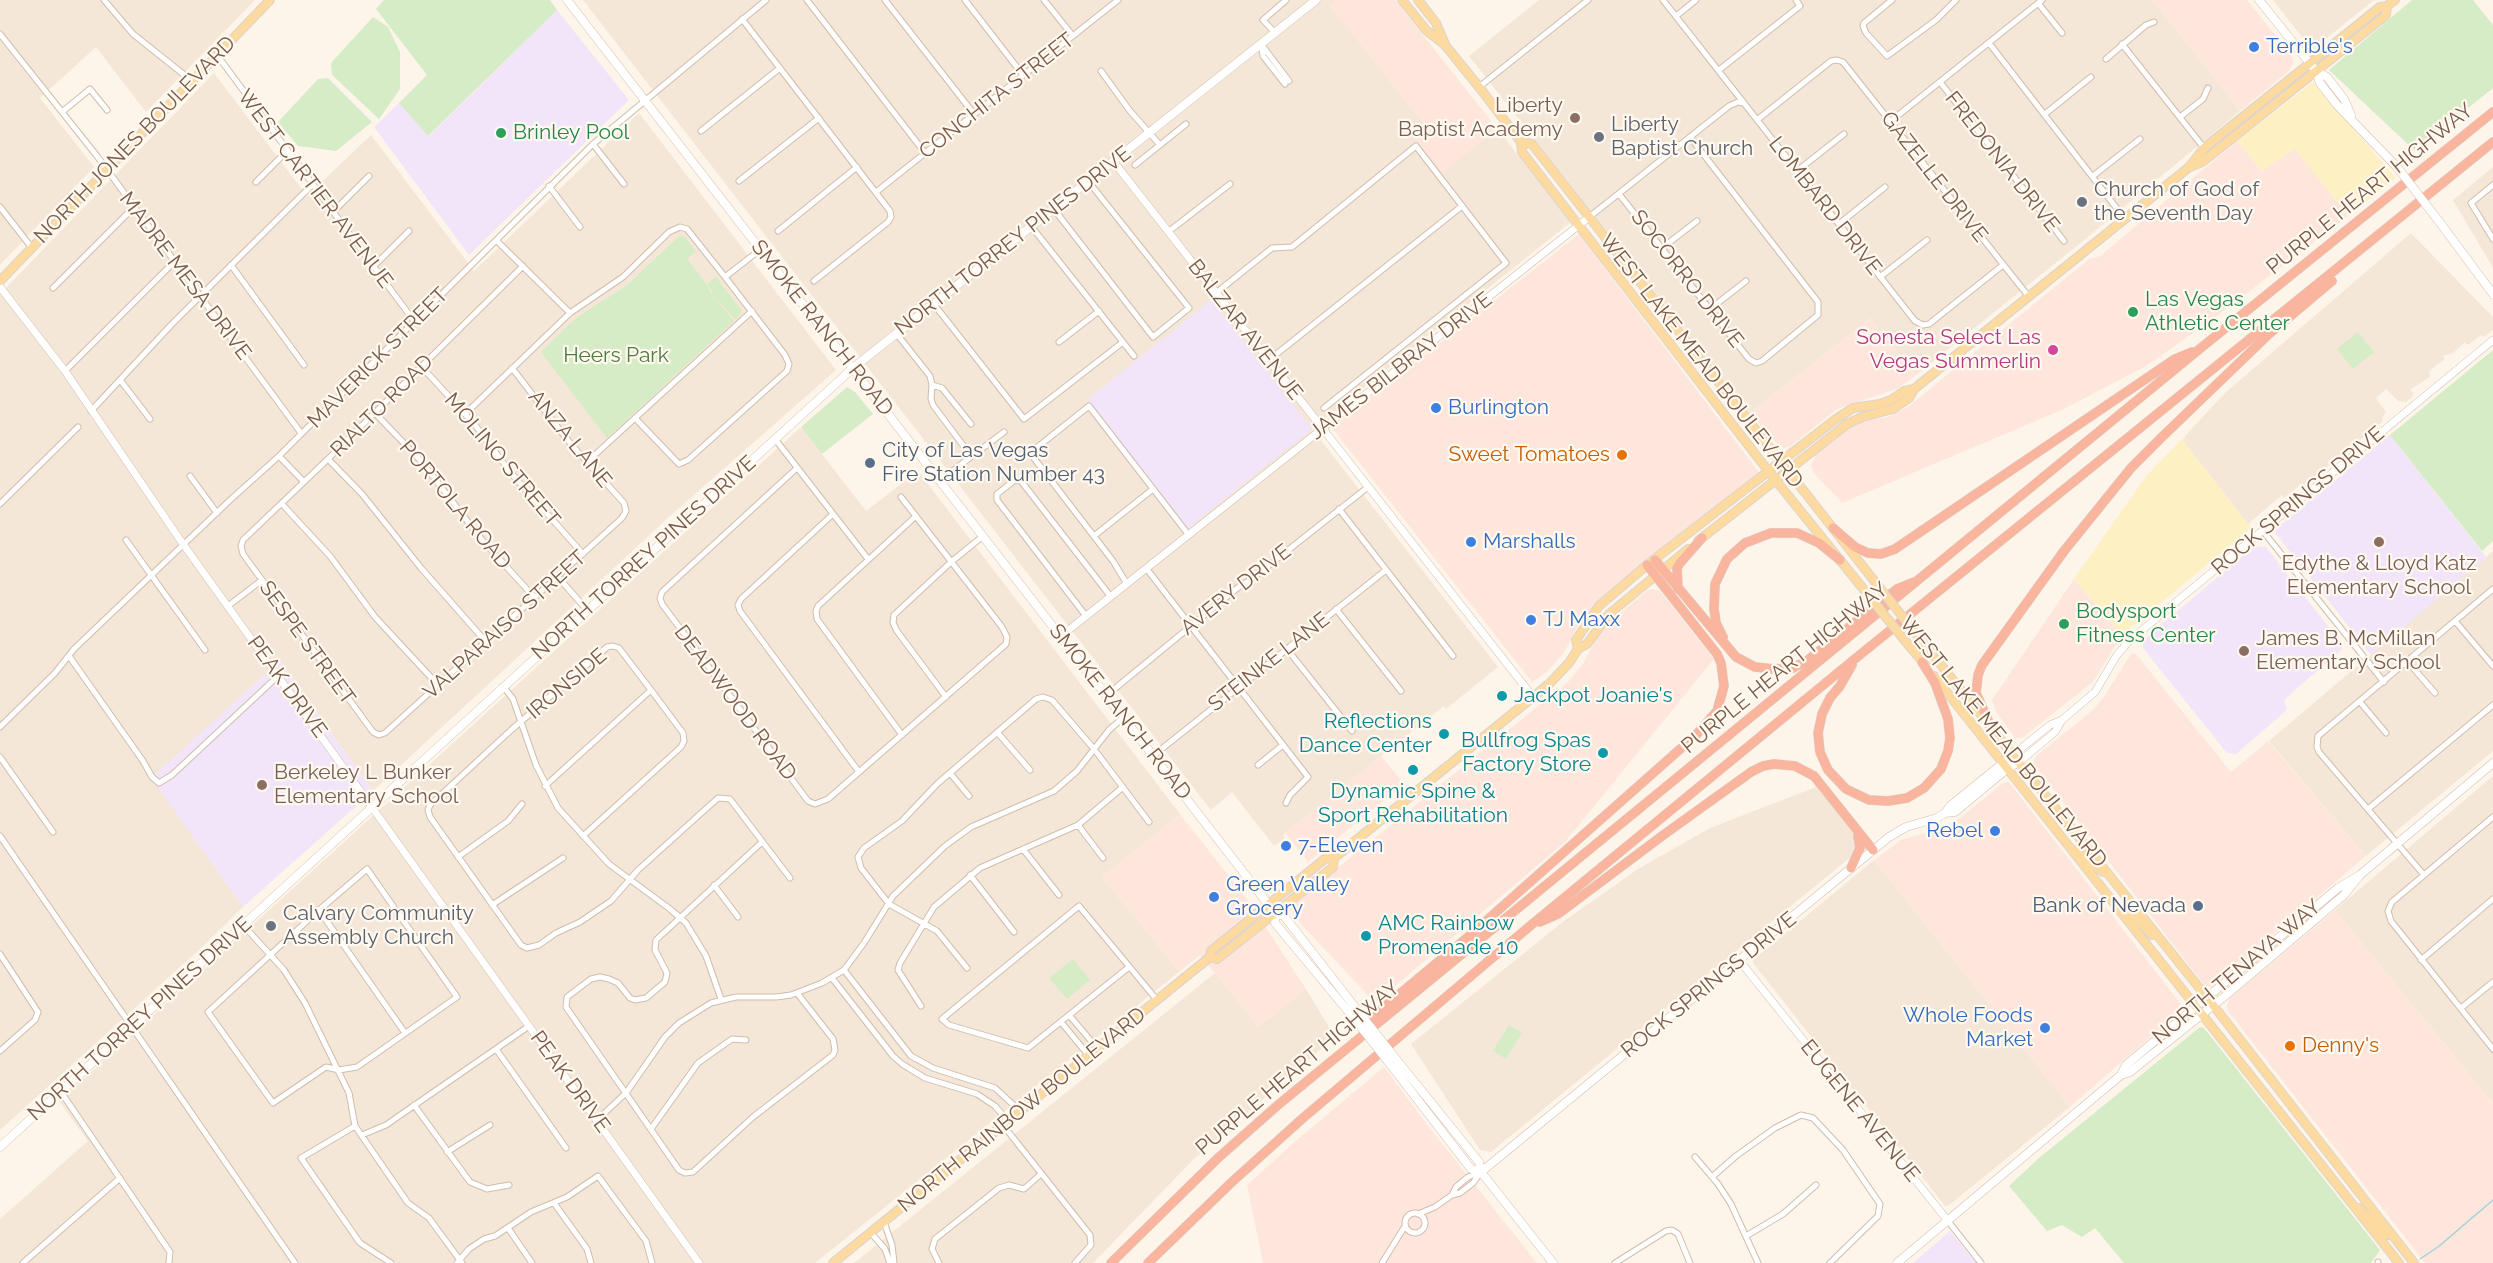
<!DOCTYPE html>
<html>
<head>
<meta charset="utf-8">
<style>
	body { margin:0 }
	canvas { display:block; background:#fdf5e9 }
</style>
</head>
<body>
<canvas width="2493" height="1263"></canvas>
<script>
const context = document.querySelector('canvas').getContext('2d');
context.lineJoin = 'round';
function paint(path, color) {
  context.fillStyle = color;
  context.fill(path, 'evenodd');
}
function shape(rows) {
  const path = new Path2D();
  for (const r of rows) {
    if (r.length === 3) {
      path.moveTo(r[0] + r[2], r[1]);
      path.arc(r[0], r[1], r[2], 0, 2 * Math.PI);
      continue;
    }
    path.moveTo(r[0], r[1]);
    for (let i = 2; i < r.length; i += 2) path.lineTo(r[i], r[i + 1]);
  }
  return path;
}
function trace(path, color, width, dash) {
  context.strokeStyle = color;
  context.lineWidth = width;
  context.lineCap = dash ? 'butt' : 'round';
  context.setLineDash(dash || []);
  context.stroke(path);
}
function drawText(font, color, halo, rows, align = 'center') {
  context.font = font + ' Raleway,sans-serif';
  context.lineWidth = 4.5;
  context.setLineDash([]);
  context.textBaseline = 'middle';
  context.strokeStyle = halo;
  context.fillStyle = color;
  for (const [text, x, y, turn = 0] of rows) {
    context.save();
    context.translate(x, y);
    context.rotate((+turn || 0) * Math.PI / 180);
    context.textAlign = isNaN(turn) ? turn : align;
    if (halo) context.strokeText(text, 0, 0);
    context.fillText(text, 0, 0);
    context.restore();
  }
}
paint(shape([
	[0,0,255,0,146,112,96,47,40,98,94,167,0,265],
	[583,0,1395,0,1571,222,1312,429,1498,667,1446,709,1444,706,1285,833,1283,835,1285,838,1274,846,1232,792,1211,810],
	[1539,0,2152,0,2240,111,2083,241,1916,375,1870,318,1750,413,1469,56],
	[2273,0,2374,0,2312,50],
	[214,73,307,196,371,135,474,271,639,113,836,370,670,516,373,791,280,661,152,778,243,907,201,948,0,1130,0,294],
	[2493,167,2493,268,2453,200],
	[2411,233,2493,317,2493,330,2484,337,2481,335,2471,343,2467,345,2465,342,2453,353,2443,356,2445,359,2429,371,2430,377,2411,389,2411,392,2414,392,2412,397,2406,402,2398,401,2386,389,2376,398,2386,412,2382,418,2383,421,2305,485,2301,484,2284,498,2282,495,2248,524,2184,442,2185,436,2225,393],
	[801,427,866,511,918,471,1180,814,1102,877,1179,972,815,1263,0,1263,0,1219,88,1141,59,1101],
	[2493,551,2493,751,2366,856,2269,741],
	[2493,776,2493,1103,2335,910],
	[1816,787,1861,842,1852,856,1491,1152,1480,1150,1411,1044,1564,921,1638,869,1710,828],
	[1874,860,2070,1107,1948,1206,1945,1206,1753,963,1753,960],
	[1215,973,1258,1027,1306,989,1335,1037,1194,1159,1093,1263,854,1263]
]), '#f5e7d7');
paint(shape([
	[1335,0,1395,0,1497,129,1442,173,1414,139,1427,129,1329,5],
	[2152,0,2247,0,2292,56,2293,63,2289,71,2240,111],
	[2237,141,2262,171,2295,148,2348,216,2213,319,2146,366,2064,409,1842,503,1813,472,1811,465,1816,454,1852,425,1866,420,1888,417,1909,406,2089,259,2100,256],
	[1579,234,1760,474,1583,616,1564,653,1547,672,1532,682,1332,428],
	[1870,318,1916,375,1897,389,1837,409,1791,446,1784,448,1778,445,1750,413],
	[2074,579,2122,635,2093,682,2022,738,2015,738,1997,713,1992,700],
	[1653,589,1660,591,1714,659,1565,842,1375,1003,1301,924,1289,907,1569,681,1584,662,1602,628,1648,590],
	[2131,654,2136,654,2231,772,2268,741,2366,856,2211,987,2205,986,2033,763,2035,757,2094,709,2105,695],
	[1381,756,1404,784,1308,862,1285,833],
	[2009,782,2180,1003,2179,1012,2070,1107,1874,860,1901,840,1945,827,1960,818,2003,783],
	[1180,814,1250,903,1306,989,1258,1027,1200,955,1179,972,1102,877],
	[2335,910,2493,1103,2493,1263,2425,1263,2228,1011,2227,1005,2230,998],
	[1384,1067,1432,1131,1537,1263,1263,1263,1247,1185,1298,1139]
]), '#fee6dd');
paint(shape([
	[557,10,629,100,469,255,374,127,399,103,429,136],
	[1211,300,1312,429,1187,529,1088,399],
	[2390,435,2486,557,2371,655,2276,534,2276,529],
	[2255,546,2266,547,2342,644,2342,649,2284,700,2287,710,2236,754,2227,753,2143,648,2144,639],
	[280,661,373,791,243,907,151,778],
	[1950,1231,1976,1263,1913,1263]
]), '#f2e5fa');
paint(shape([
	[384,0,550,0,557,10,428,136,399,103,427,75,376,9],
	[2412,0,2473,0,2493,25,2493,88,2415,151,2329,70],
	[373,17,388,27,400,52,400,89,379,119,332,75,331,63],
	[328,78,372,122,336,151,298,146,278,122,318,79],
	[679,236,685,237,696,251,687,259,706,283,711,294,713,293,707,284,716,277,742,311,736,320,712,295,734,321,607,438,541,352,576,318,626,286],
	[2358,332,2374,352,2353,369,2337,349],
	[2493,350,2493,541,2482,551,2390,435],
	[847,387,855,392,873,414,822,454,801,427],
	[1073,959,1090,980,1067,999,1049,978],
	[1509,1025,1522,1033,1506,1059,1493,1051],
	[2200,1027,2204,1028,2380,1250,2371,1263,2124,1263,2095,1228,2082,1237,2062,1225,2047,1231,2009,1186,2039,1158]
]), '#d6ecc6');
paint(shape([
	[2313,82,2396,178,2348,216,2295,149,2262,171,2237,141],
	[2185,436,2184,442,2251,528,2122,635,2074,579,2147,475]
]), '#fdf0c3');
trace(shape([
	[2420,1259,2438,1247,2493,1200]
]), '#a2d2da', 1.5);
const minor = shape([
	[104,0,133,34,192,81],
	[807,0,925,153],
	[885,0,974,114],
	[965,0,1023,75],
	[1044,0,1073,36],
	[1663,0,1915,321,1923,325,1929,324,2003,265],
	[1892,0,1864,23,1863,26,1866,33,1887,56,1936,20,1956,0],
	[2038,3,2062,33],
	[1676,16,1696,0],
	[742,19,890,211,891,217,888,222,814,281],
	[1275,33,1263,20,1286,0],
	[0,34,97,156,301,433],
	[1989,43,2125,219],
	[2122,44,2204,148],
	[217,55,414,321],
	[2106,59,2146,25,2154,22],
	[1719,70,1800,6,1796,0],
	[1101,71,1130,111,1160,145],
	[1940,82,2064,241],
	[1285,84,1263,56,1261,44,1289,81],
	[1479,87,1588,0],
	[62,112,90,89,107,110],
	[2045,114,2091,77],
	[2180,117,2203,99,2208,88],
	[1757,120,1831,61,1837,60,1843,62,2029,297],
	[1891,121,2042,0],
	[701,131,780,68],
	[593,144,624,184],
	[1135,165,1186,124],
	[1797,171,1844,134],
	[2093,176,2140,139],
	[739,181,819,118],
	[256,182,287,151],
	[2493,185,2471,203,2493,239],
	[549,186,580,227],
	[876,192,1118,0],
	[1619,194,1749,359,1756,363,1762,361,1818,315,1818,302,1690,137],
	[0,207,32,248],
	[1053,208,1153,337,1189,308,1088,181],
	[333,212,369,176],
	[1588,218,1729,106,1738,102,1744,103],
	[1839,224,1885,187],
	[1031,226,1134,356],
	[778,231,857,167],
	[1168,232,1230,184],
	[497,241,570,313],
	[1662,248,1697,221],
	[231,265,304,365],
	[373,267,409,231],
	[725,277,761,249],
	[1880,277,1927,240],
	[53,288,134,207],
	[1216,293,1272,248,1292,247,1416,146,1506,263,1324,408],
	[933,303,1024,419,1123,342],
	[1710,309,1746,281],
	[896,333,930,376,932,385,942,388,971,424],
	[1059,342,1099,311],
	[1269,360,1462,206],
	[421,366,475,425,511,473,583,554],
	[512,368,570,443,624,503,626,511,622,518,385,733,379,735,373,732,243,554,241,546,243,540,328,459,523,266],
	[65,371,174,262],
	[121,381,150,419],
	[932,385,931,399,933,405,971,456],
	[91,411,172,324,312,185],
	[374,412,421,461,482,540,535,598],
	[465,414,570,313,623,277,669,232,680,227,687,229,725,277,785,355,789,364,787,371,688,460,679,464,635,418],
	[775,439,868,559],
	[279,456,304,482],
	[328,459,362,494,421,568,486,642],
	[587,462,752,311],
	[797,468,662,592,660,598,662,604,808,801,815,804,828,799,1006,644,1007,637,1002,627,901,497],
	[951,472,1004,432],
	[190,476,217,513],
	[0,504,78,427],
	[282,504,330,556,375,617,438,685],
	[1339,509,1453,656],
	[833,514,741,599,738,605,740,611,859,772],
	[2262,530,2384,682],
	[1094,536,1153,489],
	[126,540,205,650],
	[1146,568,1308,777,1290,795,1286,803],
	[558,577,587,610],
	[1127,584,1113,561,1030,453,1089,406,1188,534],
	[228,606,262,580],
	[1336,609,1401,691],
	[1086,616,997,500,997,494,1015,480,1021,481,1111,597],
	[2455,621,2493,666],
	[1287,649,1352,731],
	[69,656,143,761,152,777,159,783,172,775,278,676],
	[2408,662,2435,693],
	[503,686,513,699,536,765,558,808,609,864,670,909,686,923,706,956,721,999],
	[1107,695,1241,585,1249,581,1368,487],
	[946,697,897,631,893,623,894,615,951,562,983,536],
	[2360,702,2386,733],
	[0,727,55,673,74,649,229,501,279,456,593,144,766,0],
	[997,732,1030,770],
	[902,735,817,619,816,611,818,606,916,516],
	[1154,755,1386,570],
	[0,757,53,832],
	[1258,765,1283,745],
	[950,773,969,796],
	[545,786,651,690],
	[2368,809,2493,705],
	[2493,817,2392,902,2388,911,2391,921,2493,1049],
	[1078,825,1103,858],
	[0,836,295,1263],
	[583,836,681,747,684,741,683,733,651,690,619,648,613,646,607,647,510,731,430,805,428,810,430,817,521,945,527,948,539,945,556,933,580,922,611,901,638,870,718,798,730,799,790,878],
	[762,842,656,940,655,950,667,973,665,982,646,998,635,1000,630,998,618,983,609,979,600,977,591,979,567,997,566,1007,679,1170,685,1173,693,1172,753,1117,833,1055,835,1050,833,1039,797,993],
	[1023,849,1059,895],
	[458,857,508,821,522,804],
	[367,869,457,997,357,1067,339,1070,326,1067,273,1103,208,1012,319,910,367,869],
	[970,875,1014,932],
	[2424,875,2319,752,2317,747,2318,736,2493,589],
	[714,885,738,917],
	[492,905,563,858],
	[319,910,405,1033],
	[243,925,284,970,305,1003,349,1093,355,1126,408,1203,429,1218,462,1263],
	[0,954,38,1012,35,1020,0,1051],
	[2421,960,2493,899],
	[1129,967,1028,1048,949,1025,942,1019,1079,906,1157,1000],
	[967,968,937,931,889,904,861,868,858,857,864,848,902,821,937,784,1036,699,1043,697,1052,700,1094,749,1149,822],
	[844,970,911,1056,933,1068,995,1088,1020,1111],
	[832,978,893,1056,902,1064,925,1078,977,1094,995,1106,1008,1121],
	[921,1006,898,970,900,963,934,907,980,868,1078,825,1123,787],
	[2461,1008,2493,982],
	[1069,1015,1098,1049],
	[1061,1022,1089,1056],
	[496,1049,566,1148],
	[61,1092,170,1252,169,1263],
	[414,1105,470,1182,487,1189,509,1185],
	[597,1120,626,1093,665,1037,679,1023,711,1003,736,997,776,997,791,995,822,983,844,970,864,943,893,896,945,846,971,827,1054,791,1077,771,1109,730,1124,717],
	[1003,1125,1090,1235,1091,1245,1075,1263],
	[355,1126,301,1158,360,1243,391,1263],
	[651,1129,698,1063,732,1039,746,1040],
	[362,1135,386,1125,529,1026],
	[447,1152,490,1125],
	[1695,1157,1718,1184,1731,1204,1758,1263],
	[1712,1177,1736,1156,1775,1128,1801,1115,1813,1118,1843,1150,1880,1204,1878,1216,1830,1263],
	[1452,1195,1456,1187,1468,1177,1479,1173],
	[554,1203,587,1249,591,1263],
	[1415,1223,10],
	[1418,1214,1435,1207,1452,1195,1460,1193,1473,1183,1481,1172],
	[1948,1221,1981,1263],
	[884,1222,892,1245,894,1263],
	[508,1228,532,1263],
	[871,1233,885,1249,890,1263],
	[1746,1236,1783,1214,1816,1185],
	[23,1263,120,1178],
	[457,1263,469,1249,484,1239,495,1236,531,1212,567,1197,598,1176,646,1241,652,1263],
	[939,1263,932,1249,935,1239,999,1188,1009,1185,1024,1189,1041,1174],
	[1382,1263,1405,1226],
	[1615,1263,1666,1231,1672,1230,1678,1234,1690,1263],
	[2378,1263,2378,1262]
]);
const tertiary = shape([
	[1113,161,1533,697],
	[0,287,65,371,183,544,699,1263],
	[1061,636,1588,218],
	[2013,755,2050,725,2062,720,2095,692,2117,655,2130,640,2493,340],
	[2019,762,2055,732,2062,720],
	[1739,960,1948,1221]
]);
const secondary = shape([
	[567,0,1268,904,1275,913,1284,916,1358,1011],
	[2259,0,2316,71,2320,83,2337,105,2397,167],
	[2316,71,2327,77,2344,99,2351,115],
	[2438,220,2493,294],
	[1945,813,1950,806,2013,755],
	[1275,913,1275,923,1352,1016],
	[1400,1064,1479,1162,1481,1172,1553,1263],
	[1394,1069,1471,1169,1481,1172],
	[2121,1075,2126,1065,2338,888,2360,875,2493,763],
	[0,1147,853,368,1316,0],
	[1481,1172,1889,837,1906,827,1937,818,1945,813,1955,812,2008,768,2019,762],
	[1897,1263,2121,1075,2130,1072,2225,996,2344,895,2360,875]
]);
const primary = shape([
	[1402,0,1426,30,1445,45,1479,87,1521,142,1522,152,1769,472,1869,596],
	[1418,0,1436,23,1445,44],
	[1521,142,1532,144,1879,587],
	[2189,167,2204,148,2380,7,2387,6,2395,0],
	[0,281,270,0],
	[1698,541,1847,424,1862,417,1893,409,1909,398,1914,389,2188,168,2202,162,2230,140,2386,15,2387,6],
	[1921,640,2213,1005,2414,1263],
	[1911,648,1926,666],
	[1578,649,1576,640,1599,606,1647,565,1836,419,1853,408,1880,404,1891,400,1904,391,1914,389],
	[1934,676,2399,1263],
	[2073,850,2081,851,2093,865,2103,872],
	[2121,912,2129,911,2152,935],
	[1210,957,1217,959,1333,867,1334,858,1549,684,1569,663,1578,649,1587,644,1609,614,1688,549],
	[2359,1208,2384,1234,2393,1236],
	[833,1263,1210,957,1211,951,1326,858,1334,858]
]);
const motorway = shape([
	[1833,528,1855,547,1868,553,1881,554,1895,549,2175,359,2192,352],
	[1655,560,1736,657,1755,667,1774,669,1793,668,1808,660,1897,589,1914,582],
	[1678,589,1677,568,1680,563,1702,538],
	[1723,637,1716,623,1714,609,1715,584,1727,559,1745,543,1771,533,1797,533,1819,543,1840,560],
	[1852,665,1840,686,1830,698,1822,714,1818,733,1820,752,1828,770,1846,789,1869,800,1888,801,1907,798,1924,788,1941,769,1948,751,1950,738,1948,719,1935,683,1922,662],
	[1991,727,1976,693,1978,675,1982,665,2064,551,2131,468,2162,437,2269,334,2332,281],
	[1851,868,1860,848,1858,836],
	[1540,922,1558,914,1662,836,1751,772,1763,766,1774,764,1795,766,1814,776,1873,850],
	[1364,1029,1378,1012,1468,937,1696,735,1717,711,1724,686,1721,663,1717,654,1647,565],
	[1111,1263,1218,1158,1278,1105,2202,347,2493,112],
	[1148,1263,1233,1181,1303,1118,1530,926,1856,658,2493,142]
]);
trace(minor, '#d0bdad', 7);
trace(tertiary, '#d0bdad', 8);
trace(secondary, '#d6bfad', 9);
trace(primary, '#dcd4d0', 10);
trace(motorway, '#dcd4d0', 10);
trace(minor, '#fff', 5);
trace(tertiary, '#fff', 7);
trace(secondary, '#fff', 8);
trace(primary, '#fddaa0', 8);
trace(motorway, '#f9b59e', 9);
const secondaryBridge = shape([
	[2397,167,2438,220],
	[1358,1011,1400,1064],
	[1352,1016,1394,1069]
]);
const primaryBridge = shape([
	[1879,587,1921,640],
	[1869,596,1911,648]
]);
trace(secondaryBridge, '#d6bfad', 9, []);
trace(primaryBridge, '#dcd4d0', 10, []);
trace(secondaryBridge, '#fff', 8);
trace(primaryBridge, '#fddaa0', 8);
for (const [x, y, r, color] of [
	[2254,47,6,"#3f7fe0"],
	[1575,118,6,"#8d6e63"],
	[501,133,6,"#2e9e5b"],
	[1599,137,6,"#6b7280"],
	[2082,202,6,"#6b7280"],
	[2133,312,6,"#2e9e5b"],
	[2053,350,6,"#d1479c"],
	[1436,408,6,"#3f7fe0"],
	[1622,455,6,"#e8710a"],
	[870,463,6,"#5c6f8a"],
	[1471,542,6,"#3f7fe0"],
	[2379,542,6,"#8d6e63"],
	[1531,620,6,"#3f7fe0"],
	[2064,624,6,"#2e9e5b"],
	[2244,651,6,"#8d6e63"],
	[1502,696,6,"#0f9aa8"],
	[1444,734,6,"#0f9aa8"],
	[1603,753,6,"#0f9aa8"],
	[1413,770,6,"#0f9aa8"],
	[262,785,6,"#8d6e63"],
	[1995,831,6,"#3f7fe0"],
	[1286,846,6,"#3f7fe0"],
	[1214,897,6,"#3f7fe0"],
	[2198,906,6,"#5c6f8a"],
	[271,926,6,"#6b7280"],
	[1366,936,6,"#0f9aa8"],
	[2045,1028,6,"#3f7fe0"],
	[2290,1046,6,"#e8710a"]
]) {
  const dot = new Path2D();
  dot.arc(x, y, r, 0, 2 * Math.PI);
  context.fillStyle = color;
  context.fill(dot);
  trace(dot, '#fff9f0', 2);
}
drawText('21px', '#366cbe', '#fff9f0', [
	["Terrible's",2266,47],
	["Burlington",1448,408],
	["Marshalls",1483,542],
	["TJ Maxx",1543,620],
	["Rebel",1983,831,"right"],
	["7-Eleven",1298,846],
	["Green Valley",1226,885],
	["Grocery",1226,909],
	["Whole Foods",2033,1016,"right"],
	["Market",2033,1040,"right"]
], 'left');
drawText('21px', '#795b4b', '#fff9f0', [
	["CONCHITA STREET",997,96,-38],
	["NORTH JONES BOULEVARD",135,140,-46],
	["FREDONIA DRIVE",2002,162,52],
	["GAZELLE DRIVE",1934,177,52],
	["WEST CARTIER AVENUE",315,189,53],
	["PURPLE HEART HIGHWAY",2370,189,-39],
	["LOMBARD DRIVE",1825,206,52],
	["NORTH TORREY PINES DRIVE",1013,241,-38],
	["MADRE MESA DRIVE",185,276,53],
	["SOCORRO DRIVE",1687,279,52],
	["SMOKE RANCH ROAD",822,328,52],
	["BALZAR AVENUE",1245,330,52],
	["MAVERICK STREET",378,358,-45],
	["WEST LAKE MEAD BOULEVARD",1701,361,52],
	["JAMES BILBRAY DRIVE",1401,366,-38],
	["RIALTO ROAD",382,406,-45],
	["ANZA LANE",570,439,51],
	["MOLINO STREET",502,460,50],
	["ROCK SPRINGS DRIVE",2298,501,-40],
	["PORTOLA ROAD",455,505,50],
	["NORTH TORREY PINES DRIVE",644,558,-42],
	["AVERY DRIVE",1236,590,-38],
	["VALPARAISO STREET",505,625,-42],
	["SESPE STREET",307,643,54],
	["STEINKE LANE",1269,662,-38],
	["PURPLE HEART HIGHWAY",1785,668,-39],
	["IRONSIDE",567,684,-40],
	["PEAK DRIVE",287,687,54],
	["DEADWOOD ROAD",735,703,53],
	["SMOKE RANCH ROAD",1120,712,52],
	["WEST LAKE MEAD BOULEVARD",2003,742,51],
	["NORTH TENAYA WAY",2237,972,-40],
	["ROCK SPRINGS DRIVE",1709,985,-39],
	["NORTH TORREY PINES DRIVE",140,1019,-42],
	["PURPLE HEART HIGHWAY",1298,1068,-40],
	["PEAK DRIVE",570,1082,54],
	["NORTH RAINBOW BOULEVARD",1022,1110,-39],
	["EUGENE AVENUE",1860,1111,51]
]);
drawText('21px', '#785e54', '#fff9f0', [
	["Liberty",1563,106,"right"],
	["Baptist Academy",1563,130,"right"],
	["Edythe & Lloyd Katz",2379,564,"center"],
	["Elementary School",2379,588,"center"],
	["James B. McMillan",2256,639],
	["Elementary School",2256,663],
	["Berkeley L Bunker",274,773],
	["Elementary School",274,797]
], 'left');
drawText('21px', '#5b616d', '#fff9f0', [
	["Liberty",1611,125],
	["Baptist Church",1611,149],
	["Church of God of",2094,190],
	["the Seventh Day",2094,214],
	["Calvary Community",283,914],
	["Assembly Church",283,938]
], 'left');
drawText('21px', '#27864d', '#fff9f0', [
	["Brinley Pool",513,133],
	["Las Vegas",2145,300],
	["Athletic Center",2145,324],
	["Bodysport",2076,612],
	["Fitness Center",2076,636]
], 'left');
drawText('21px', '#b23c85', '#fff9f0', [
	["Sonesta Select Las",2041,338],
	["Vegas Summerlin",2041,362]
], 'right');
drawText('21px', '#517a40', '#fff9f0', [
	["Heers Park",616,356]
]);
drawText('21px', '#4e5e75', '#fff9f0', [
	["City of Las Vegas",882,451],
	["Fire Station Number 43",882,475],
	["Bank of Nevada",2186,906,"right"]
], 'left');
drawText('21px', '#c56008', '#fff9f0', [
	["Sweet Tomatoes",1610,455],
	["Denny's",2302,1046,"left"]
], 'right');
drawText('21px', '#0d838f', '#fff9f0', [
	["Jackpot Joanie's",1514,696],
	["Reflections",1432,722,"right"],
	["Dance Center",1432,746,"right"],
	["Bullfrog Spas",1591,741,"right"],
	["Factory Store",1591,765,"right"],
	["Dynamic Spine &",1413,792,"center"],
	["Sport Rehabilitation",1413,816,"center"],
	["AMC Rainbow",1378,924],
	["Promenade 10",1378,948]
], 'left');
</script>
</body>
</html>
